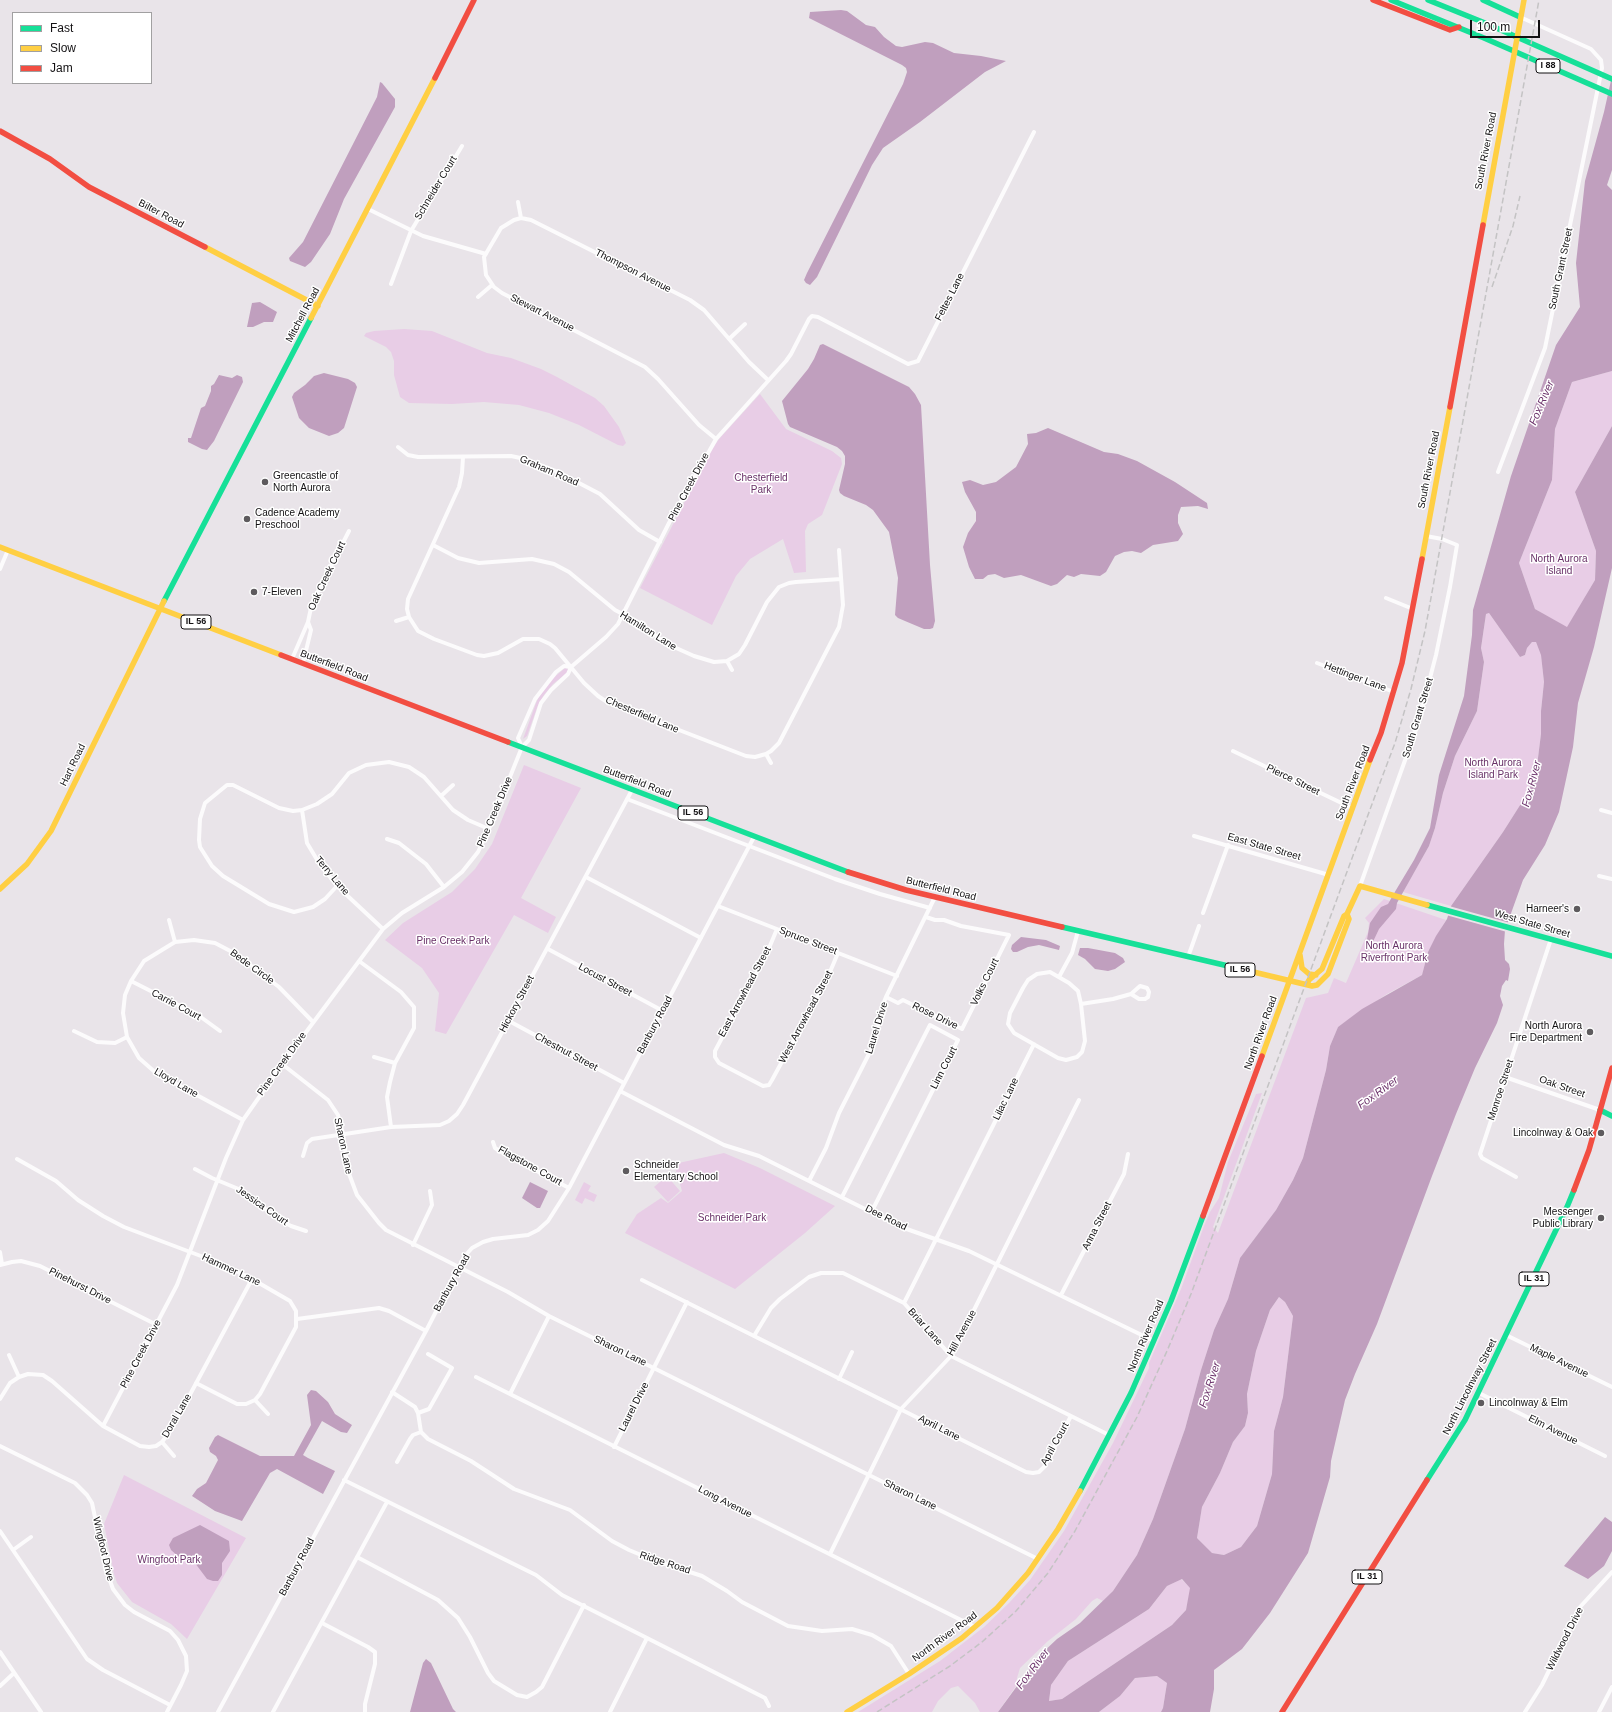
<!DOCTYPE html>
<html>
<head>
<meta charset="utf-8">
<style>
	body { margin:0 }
	#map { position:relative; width:1612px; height:1712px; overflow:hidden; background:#e9e4e9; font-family:Helvetica,sans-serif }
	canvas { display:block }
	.legend { position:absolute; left:12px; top:12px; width:140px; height:72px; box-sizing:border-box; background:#fff; border:1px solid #a1a0a1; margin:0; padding:5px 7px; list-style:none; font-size:12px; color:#131113 }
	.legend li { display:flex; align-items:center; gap:8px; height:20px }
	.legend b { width:20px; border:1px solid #a1a0a1 }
	.scale { position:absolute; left:1470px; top:20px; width:70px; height:18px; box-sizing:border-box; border:2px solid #131113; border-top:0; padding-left:5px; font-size:12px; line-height:14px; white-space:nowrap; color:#131113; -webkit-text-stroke:3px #fff; paint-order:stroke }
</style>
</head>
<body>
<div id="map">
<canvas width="1612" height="1712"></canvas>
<ul class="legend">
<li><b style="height:5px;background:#16e098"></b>Fast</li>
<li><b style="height:5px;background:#ffcf43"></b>Slow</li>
<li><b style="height:5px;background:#f24e42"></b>Jam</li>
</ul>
<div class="scale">100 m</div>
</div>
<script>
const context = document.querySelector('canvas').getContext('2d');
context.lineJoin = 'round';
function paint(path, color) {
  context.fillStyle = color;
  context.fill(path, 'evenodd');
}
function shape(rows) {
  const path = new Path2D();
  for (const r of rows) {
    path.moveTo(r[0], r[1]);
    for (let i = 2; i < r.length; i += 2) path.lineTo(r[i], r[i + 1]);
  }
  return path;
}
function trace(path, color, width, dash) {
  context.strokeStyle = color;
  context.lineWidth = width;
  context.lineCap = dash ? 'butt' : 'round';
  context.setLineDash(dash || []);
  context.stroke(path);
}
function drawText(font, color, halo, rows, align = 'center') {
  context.font = font + ' Helvetica,sans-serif';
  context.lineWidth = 3;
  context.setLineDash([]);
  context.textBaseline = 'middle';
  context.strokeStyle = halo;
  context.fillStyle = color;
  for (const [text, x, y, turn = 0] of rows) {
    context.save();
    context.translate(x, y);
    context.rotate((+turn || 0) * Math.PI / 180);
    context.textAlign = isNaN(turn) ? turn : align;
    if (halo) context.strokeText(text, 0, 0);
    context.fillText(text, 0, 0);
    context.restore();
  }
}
paint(shape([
	[404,329,432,331,487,353,511,358,541,369,557,377,595,398,604,406,619,427,626,443,623,446,618,445,579,425,549,413,519,405,484,402,452,404,409,403,400,397,394,375,394,361,391,352,386,347,364,336,366,333,374,331],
	[1612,371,1612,426,1575,492,1596,551,1595,580,1567,628,1535,609,1519,563,1552,480,1555,429,1572,382],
	[760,394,786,429,832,451,841,458,842,464,822,515,808,524,805,531,806,572,794,573,783,539,750,559,736,576,712,625,640,588,711,451,719,439],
	[1489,613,1520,657,1525,655,1527,648,1532,642,1536,642,1541,654,1544,682,1541,711,1541,734,1537,766,1529,791,1503,832,1451,906,1403,892,1429,846,1435,828,1443,793,1455,756,1477,711,1484,662,1481,648,1486,614],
	[565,668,568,669,568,672,553,684,544,695,538,705,527,736,523,739,536,703,540,694,551,680],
	[524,765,581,788,521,898,556,917,548,933,514,915,446,1034,435,1031,439,993,422,968,385,940,403,923,452,892,475,869,492,844],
	[1384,899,1446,920,1428,952,1422,975,1387,994,1338,1027,1330,1046,1326,1070,1303,1158,1293,1180,1276,1210,1240,1258,1228,1299,1214,1330,1201,1370,1185,1429,1153,1519,1137,1555,1113,1591,1103,1601,1097,1598,1092,1601,1076,1619,1048,1641,1020,1668,1017,1678,1016,1686,998,1712,980,1712,975,1703,958,1686,951,1688,938,1701,932,1712,858,1712,940,1661,984,1627,1009,1603,1030,1580,1064,1531,1113,1443,1149,1368,1149,1363,1181,1289,1204,1226,1210,1212,1219,1198,1228,1162,1256,1094,1262,1093,1213,1227,1218,1233,1306,998,1328,993,1334,978,1346,983,1368,932,1369,923,1365,918],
	[724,1153,760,1168,835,1206,805,1233,735,1289,625,1233,637,1214,661,1198,668,1203,682,1191,674,1164],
	[667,1176,680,1191,668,1202,654,1187],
	[584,1182,591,1186,588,1191,597,1195,594,1202,585,1198,582,1204,575,1200],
	[1279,1297,1285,1302,1293,1316,1283,1397,1274,1431,1272,1474,1257,1526,1241,1547,1224,1555,1211,1553,1197,1538,1202,1507,1220,1473,1233,1442,1245,1426,1248,1413,1247,1394,1256,1351,1270,1310],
	[124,1475,246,1538,187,1639,171,1624,132,1602,117,1583,114,1574,104,1524],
	[1181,1579,1191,1588,1186,1610,1172,1625,1062,1699,1049,1701,1051,1685,1068,1661,1149,1609,1167,1586],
	[1157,1676,1167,1683,1163,1708,1161,1712,1099,1712,1120,1696,1135,1678]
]), '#e8cde6');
paint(shape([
	[841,10,847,11,866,25,875,27,884,37,896,46,902,47,925,42,933,43,954,53,981,56,1006,61,985,72,920,122,883,148,872,165,817,277,810,285,806,283,804,280,807,273,903,84,907,72,906,68,902,65,809,18,810,12],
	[1612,76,1612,170,1607,185,1612,190,1612,371,1572,382,1555,429,1552,480,1519,563,1535,609,1567,627,1595,580,1596,551,1575,492,1612,426,1612,568,1594,647,1578,703,1573,747,1559,812,1545,845,1523,880,1505,930,1504,944,1505,960,1509,964,1510,969,1508,981,1506,980,1502,986,1500,996,1503,1005,1497,1023,1475,1068,1456,1114,1432,1176,1377,1324,1355,1374,1345,1400,1331,1461,1330,1477,1308,1553,1270,1613,1242,1649,1214,1670,1214,1689,1210,1712,1161,1712,1163,1708,1167,1683,1157,1676,1135,1678,1120,1696,1099,1712,998,1712,1039,1656,1057,1639,1080,1623,1113,1591,1137,1555,1153,1519,1185,1429,1201,1370,1214,1330,1228,1299,1240,1258,1276,1210,1293,1180,1303,1158,1326,1070,1330,1046,1338,1027,1362,1009,1422,975,1428,952,1436,936,1447,919,1451,906,1503,832,1529,791,1537,766,1541,734,1541,711,1544,682,1541,655,1536,642,1532,642,1527,648,1525,655,1520,657,1489,613,1486,614,1481,648,1484,662,1477,711,1455,756,1443,793,1435,828,1429,846,1397,903,1396,909,1379,929,1370,948,1364,956,1370,923,1381,907,1388,904,1396,890,1414,860,1430,828,1439,775,1464,696,1472,635,1473,610,1511,476,1556,345,1580,307,1576,263,1585,181,1604,112],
	[1279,1297,1285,1302,1293,1316,1283,1397,1274,1431,1272,1474,1257,1526,1241,1547,1224,1555,1212,1553,1197,1538,1202,1507,1220,1473,1233,1442,1245,1426,1248,1413,1247,1394,1256,1351,1270,1310],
	[1182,1579,1190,1588,1186,1610,1172,1625,1062,1699,1049,1701,1051,1685,1068,1661,1149,1609,1167,1586],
	[380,82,382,83,395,99,395,107,344,199,330,234,311,262,305,267,290,261,289,258,303,242,377,97],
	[260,302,277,312,273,322,264,322,253,327,247,327,252,303],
	[823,344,909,387,915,394,921,405,930,565,935,621,933,628,930,629,924,629,905,621,898,618,895,615,898,578,889,532,873,510,866,505,844,496,840,493,839,490,845,464,845,456,842,451,837,447,790,427,788,424,782,401,808,369,814,359,820,345],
	[324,373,348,379,355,383,357,387,344,428,338,433,329,436,309,428,299,418,292,397,294,393,305,385,314,376],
	[219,375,232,378,237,375,242,377,243,382,214,441,207,450,202,449,188,442,188,438,191,438,201,408,205,406,211,391,211,386,214,384],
	[1048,428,1104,452,1118,454,1137,461,1175,482,1207,503,1208,509,1198,506,1181,507,1178,515,1178,523,1183,534,1178,541,1153,545,1141,553,1132,551,1124,552,1115,556,1106,572,1100,576,1081,574,1074,577,1067,575,1057,584,1051,586,1021,575,1004,578,995,574,988,575,983,579,975,579,969,567,963,547,968,533,976,521,976,512,965,492,962,482,970,480,983,485,996,482,1016,467,1028,444,1027,434,1036,433],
	[1021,937,1046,940,1060,946,1059,950,1039,945,1028,947,1017,952,1013,952,1011,949,1012,945],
	[1080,948,1088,948,1115,953,1123,958,1125,962,1115,969,1108,971,1095,969,1085,959,1078,955],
	[530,1182,548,1191,540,1208,537,1208,522,1198],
	[311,1390,316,1391,328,1402,335,1414,352,1425,347,1433,341,1432,322,1421,303,1455,308,1458,335,1471,323,1494,277,1469,270,1473,242,1521,215,1511,192,1496,197,1489,206,1483,218,1460,216,1456,210,1452,209,1448,215,1437,218,1435,260,1456,294,1456,311,1425,307,1395],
	[1605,1517,1612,1522,1612,1551,1604,1566,1588,1579,1564,1566],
	[200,1525,229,1541,230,1551,222,1563,222,1575,218,1581,213,1581,207,1579,195,1563,179,1557,171,1550,169,1545,173,1538],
	[426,1659,431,1663,453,1709,456,1712,410,1712,423,1663]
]), '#c09fbe');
paint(shape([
	[1449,906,1510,923,1507,932,1446,915]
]), '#e9e4e9');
trace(shape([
	[518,202,521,218],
	[368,209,423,236,486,254],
	[391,284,411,231,462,146],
	[478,297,492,285],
	[729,339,745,324],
	[716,439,699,425,658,379,645,367,502,293,494,287,486,275,484,257,501,228,514,220,521,218,531,220,690,300,704,310,749,362,768,380],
	[398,447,408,455,418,457,511,456,525,459,556,471,600,494,639,530,660,542],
	[463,457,462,473,459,487,408,599,407,609,409,617,418,631,434,639,477,655,484,656,498,653,523,639,539,639,550,644,555,648,584,683,598,696,607,702,746,756,755,757,766,754,771,751,779,743,839,627,843,605,839,550],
	[1498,472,1545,348,1602,68,1601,60,1591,49,1520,17],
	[433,545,458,558,479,563,532,559,554,564,569,572,615,610,638,622,665,643,694,656,714,662,727,661,739,654,745,645,767,602,779,587,789,583,796,582,841,579],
	[0,569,8,550],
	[1386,598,1413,609],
	[396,621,409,617],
	[292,659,308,622],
	[727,661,732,670],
	[303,663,311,630,308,622,312,603,349,531],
	[1317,663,1394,692],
	[522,747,518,738,535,699,556,672,564,666,571,667],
	[1233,751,1352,808],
	[766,754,771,763],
	[441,796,453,785],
	[627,799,835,879,880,894,930,908],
	[302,810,307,843,319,863,337,886,383,929],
	[1601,810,1612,813],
	[1194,836,1329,875],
	[387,839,399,843,426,864,444,887],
	[1599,876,1612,879],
	[586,877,701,938],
	[337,886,325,899,313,907,294,912,269,904,223,876,212,866,200,847,199,840,200,819,205,803,227,785,233,785,279,808,293,811,302,810,317,804,332,794,349,773,366,765,389,762,409,767,424,777,453,810,468,820,489,829],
	[1360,886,1418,724,1436,655,1450,587,1457,545,1442,539,1426,536],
	[718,906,897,976],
	[1203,913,1228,845],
	[169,920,175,942],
	[777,929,767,953,715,1051,715,1057,719,1063,763,1086,769,1085,772,1080,827,979,838,953],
	[548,949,663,1011],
	[1188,957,1199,926],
	[359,961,401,992,414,1007,414,1028,395,1063,390,1082,387,1097,391,1127],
	[1050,972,1069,983,1078,991,1081,1004,1085,1041,1082,1052,1077,1057,1066,1060,1058,1058,1014,1033,1008,1024,1010,1013,1023,988,1028,980,1037,974,1050,972],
	[1059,977,1072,953,1078,931],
	[131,981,198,1015,220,1031],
	[886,997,898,1003,903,1000,962,1029,1009,935,961,926,944,920,935,920,926,917],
	[1081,1004,1113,999,1131,994,1139,999,1145,999,1148,997,1149,992,1147,988,1140,986,1131,994],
	[509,1021,624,1083],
	[74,1031,97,1042,115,1043,127,1037],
	[374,1057,395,1063],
	[282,1064,328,1100,338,1115,343,1134,348,1171,357,1195,379,1223,386,1230,508,1292,549,1316,1038,1559],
	[1505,1077,1600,1110],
	[620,1091,724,1145,759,1156,901,1227,969,1251,1154,1341],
	[243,1120,156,1073,139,1058,127,1037,123,1013,125,995,131,981,144,961,175,942,194,940,215,943,236,954,279,987,313,1022],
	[493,1142,495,1148,501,1152,569,1188],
	[303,1156,307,1143,312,1139,391,1127,440,1125,449,1121,457,1114,463,1105,632,790],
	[17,1159,56,1181,78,1200,103,1216,124,1227,222,1264,252,1279,290,1301,296,1311,296,1327,260,1394,255,1400,246,1404,237,1404,196,1383],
	[195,1169,212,1178,241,1190,278,1219,291,1226,306,1231],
	[1516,1177,1482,1158,1480,1154,1551,939],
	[809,1181,826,1148,839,1113,873,1046,882,1007,886,997,935,897],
	[842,1197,930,1025,958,1040,872,1211],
	[413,1245,432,1205,430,1191],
	[0,1252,2,1264],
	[0,1265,12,1262,21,1261,40,1266,157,1325],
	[642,1280,1026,1472,1033,1473,1039,1472,1044,1467,1071,1416],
	[1061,1295,1124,1174,1128,1154],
	[904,1303,1034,1044],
	[297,1319,379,1308,389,1311,426,1331],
	[1506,1335,1612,1387],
	[754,1336,771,1308,780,1299,809,1277,821,1273,843,1273,904,1303,951,1356,1109,1435],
	[9,1355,19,1377],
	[476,1377,975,1627],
	[839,1379,852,1352],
	[392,1392,415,1407,418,1413,421,1432,428,1439,471,1461,514,1489,570,1510,612,1541,629,1550,653,1560,702,1576,727,1591,742,1602,788,1626,822,1631,852,1629,872,1635,891,1646,909,1674],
	[1479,1393,1605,1456],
	[510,1394,549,1316],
	[0,1399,10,1383,19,1377,28,1374,43,1375,52,1381,103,1426,140,1446,149,1447,156,1446,162,1442,171,1430,252,1279],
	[255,1400,268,1414],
	[418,1413,429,1409,452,1368,428,1354],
	[103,1426,177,1285,226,1158,243,1120,286,1059,383,929,402,913,444,887,462,872,478,852,489,829,522,747,529,740,541,703,551,690,568,674,571,667,606,637,618,624,669,523,716,439,786,361,791,354,809,319,812,316,818,317,908,364,918,361,1034,132],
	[162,1442,174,1456],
	[0,1446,75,1483,87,1495,92,1503,106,1570,113,1589,125,1605,134,1612,170,1631,178,1640,186,1656,187,1671,181,1685,167,1712],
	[614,1447,687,1302],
	[397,1462,410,1439,413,1435,421,1432],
	[344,1480,536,1575,562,1595,647,1638,610,1712],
	[0,1531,87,1659,103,1670,170,1705],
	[13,1550,31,1537],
	[830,1554,901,1409,951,1356,1079,1100],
	[357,1557,438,1600,458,1618,470,1637,488,1673,494,1681,517,1695,527,1697,536,1692,542,1687,584,1605],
	[322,1623,368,1647,375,1652,375,1664,365,1704,365,1712],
	[647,1638,765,1698,769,1706],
	[0,1652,41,1712],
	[0,1686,14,1673],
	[218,1712,426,1331,464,1257,472,1248,483,1242,493,1239,528,1235,538,1230,548,1221,569,1188,754,837],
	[273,1712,387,1502],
	[1525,1712,1542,1685,1580,1607,1612,1572],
	[1599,1712,1612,1687]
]), '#fcfbfc', 4);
trace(shape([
	[1391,0,1484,38,1612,94],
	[1428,0,1485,23,1612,79],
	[1483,0,1520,17],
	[164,601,311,318],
	[508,742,848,872],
	[1427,905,1612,956],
	[1062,927,1241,969],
	[1600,1110,1612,1116],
	[1427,1480,1465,1420,1567,1207,1574,1190],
	[1080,1491,1131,1393,1171,1301,1203,1216]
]), '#16e098', 5.5);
trace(shape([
	[1483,225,1524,0],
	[205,247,318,306],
	[311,318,435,78],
	[0,547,281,655],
	[1422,559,1450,407],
	[0,889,27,864,51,831,164,601],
	[1300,955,1302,968,1309,974,1316,975],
	[1241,969,1312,986,1317,985,1328,974,1349,919,1347,914],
	[1307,984,1309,980,1322,969,1344,916,1347,914,1360,886,1427,905],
	[1262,1056,1370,760],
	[847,1712,909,1674,962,1638,997,1608,1028,1573,1058,1529,1080,1491]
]), '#ffcf43', 5.5);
trace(shape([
	[1373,0,1450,30,1459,27],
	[435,78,474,0],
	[0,131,50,159,89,187,205,247],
	[1450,407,1483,225],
	[281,655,508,742],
	[1370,760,1381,733,1402,663,1422,559],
	[848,872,906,890,1062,927],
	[1574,1190,1589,1150,1612,1068],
	[1203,1216,1262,1056],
	[1282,1712,1427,1480]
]), '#f24e42', 5.5);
trace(shape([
	[1492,287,1513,226,1520,196],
	[877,1712,950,1666,982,1642,1016,1611,1048,1573,1075,1531,1137,1417,1167,1351,1191,1294,1375,796,1395,743,1411,689,1425,631,1539,0]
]), '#c4c3c4', 1.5, [6, 3]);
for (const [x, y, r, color] of [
	[265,482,4,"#5e5b5e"],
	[247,519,4,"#5e5b5e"],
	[254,592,4,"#5e5b5e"],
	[1577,909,4,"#5e5b5e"],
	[1590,1032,4,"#5e5b5e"],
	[1601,1133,4,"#5e5b5e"],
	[626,1171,4,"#5e5b5e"],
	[1601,1218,4,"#5e5b5e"],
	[1481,1403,4,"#5e5b5e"]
]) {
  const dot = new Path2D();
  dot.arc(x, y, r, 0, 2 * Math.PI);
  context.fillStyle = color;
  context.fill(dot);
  trace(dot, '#fff', 1.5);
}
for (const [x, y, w] of [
	[1548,66,24],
	[196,622,30],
	[693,813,30],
	[1240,970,30],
	[1534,1279,30],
	[1367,1577,30]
]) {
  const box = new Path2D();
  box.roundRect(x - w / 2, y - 7, w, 14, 3);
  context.fillStyle = '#fff';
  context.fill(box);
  trace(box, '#131113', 1);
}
drawText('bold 9px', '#131113', null, [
	["I 88",1548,66],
	["IL 56",196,622],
	["IL 56",693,813],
	["IL 56",1240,970],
	["IL 31",1534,1279],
	["IL 31",1367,1577]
]);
drawText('10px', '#131113', '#fff', [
	["South River Road",1486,151,-79],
	["Schneider Court",436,188,-59],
	["Bilter Road",161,214,28],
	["South Grant Street",1561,269,-78],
	["Thompson Avenue",633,271,27],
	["Feltes Lane",950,297,-63],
	["Stewart Avenue",542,313,27],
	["Mitchell Road",303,315,-62],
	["South River Road",1429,470,-79],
	["Graham Road",549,471,23],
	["Pine Creek Drive",689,487,-62],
	["Oak Creek Court",327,576,-65],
	["Hamilton Lane",648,631,32],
	["Butterfield Road",334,666,21],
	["Hettinger Lane",1355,677,21],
	["Chesterfield Lane",642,715,23],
	["South Grant Street",1418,718,-73],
	["Hart Road",73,765,-64],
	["Pierce Street",1293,780,26],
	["Butterfield Road",637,782,21],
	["South River Road",1353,783,-69],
	["Pine Creek Drive",495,812,-67],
	["East State Street",1264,847,16],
	["Terry Lane",332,876,50],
	["Butterfield Road",941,889,14],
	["West State Street",1532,924,16],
	["Spruce Street",808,941,21],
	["Bede Circle",252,967,36],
	["Locust Street",605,980,28],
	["Volks Court",985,982,-64],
	["East Arrowhead Street",745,992,-62],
	["Hickory Street",517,1004,-62],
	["Carrie Court",176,1005,28],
	["Rose Drive",935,1016,26],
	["West Arrowhead Street",806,1017,-62],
	["Banbury Road",655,1025,-62],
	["Laurel Drive",877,1028,-73],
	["North River Road",1261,1033,-70],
	["Chestnut Street",566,1052,28],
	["Pine Creek Drive",282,1064,-54],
	["Linn Court",944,1068,-63],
	["Lloyd Lane",176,1083,30],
	["Oak Street",1562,1087,19],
	["Monroe Street",1501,1090,-72],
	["Lilac Lane",1006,1099,-64],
	["Sharon Lane",343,1146,78],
	["Flagstone Court",530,1166,29],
	["Jessica Court",262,1206,35],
	["Dee Road",886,1218,26],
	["Anna Street",1097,1226,-63],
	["Hammer Lane",231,1270,25],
	["Banbury Road",452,1283,-61],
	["Pinehurst Drive",80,1286,27],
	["Briar Lane",925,1327,48],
	["Hill Avenue",962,1333,-62],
	["North River Road",1146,1336,-67],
	["Sharon Lane",620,1351,26],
	["Pine Creek Drive",141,1354,-62],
	["Maple Avenue",1559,1361,26],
	["North Lincolnway Street",1470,1387,-63],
	["Laurel Drive",634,1407,-63],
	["Doral Lane",177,1416,-60],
	["April Lane",939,1428,27],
	["Elm Avenue",1553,1430,27],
	["April Court",1055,1444,-61],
	["Sharon Lane",910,1495,26],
	["Long Avenue",725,1502,27],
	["Wingfoot Drive",103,1549,77],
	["Ridge Road",665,1563,18],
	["Banbury Road",297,1567,-62],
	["North River Road",945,1637,-36],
	["Wildwood Drive",1565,1639,-63]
]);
drawText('10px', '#131113', '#fff', [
	["Greencastle of",273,476],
	["North Aurora",273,488],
	["Cadence Academy",255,513],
	["Preschool",255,525],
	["7-Eleven",262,592],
	["Harneer's",1569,909,"right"],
	["North Aurora",1582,1026,"right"],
	["Fire Department",1582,1038,"right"],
	["Lincolnway & Oak",1593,1133,"right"],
	["Schneider",634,1165],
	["Elementary School",634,1177],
	["Messenger",1593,1212,"right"],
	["Public Library",1593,1224,"right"],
	["Lincolnway & Elm",1489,1403]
], 'left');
drawText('10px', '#683067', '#fff', [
	["Chesterfield",761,478],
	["Park",761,490],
	["North Aurora",1559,559],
	["Island",1559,571],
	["North Aurora",1493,763],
	["Island Park",1493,775],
	["Pine Creek Park",453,941],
	["North Aurora",1394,946],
	["Riverfront Park",1394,958],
	["Schneider Park",732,1218],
	["Wingfoot Park",169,1560]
]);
drawText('italic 11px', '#6c336b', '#fff', [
	["Fox River",1542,403,-67],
	["Fox River",1532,784,-75],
	["Fox River",1378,1093,-36],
	["Fox River",1210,1385,-72],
	["Fox River",1033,1669,-53]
]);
</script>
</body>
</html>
